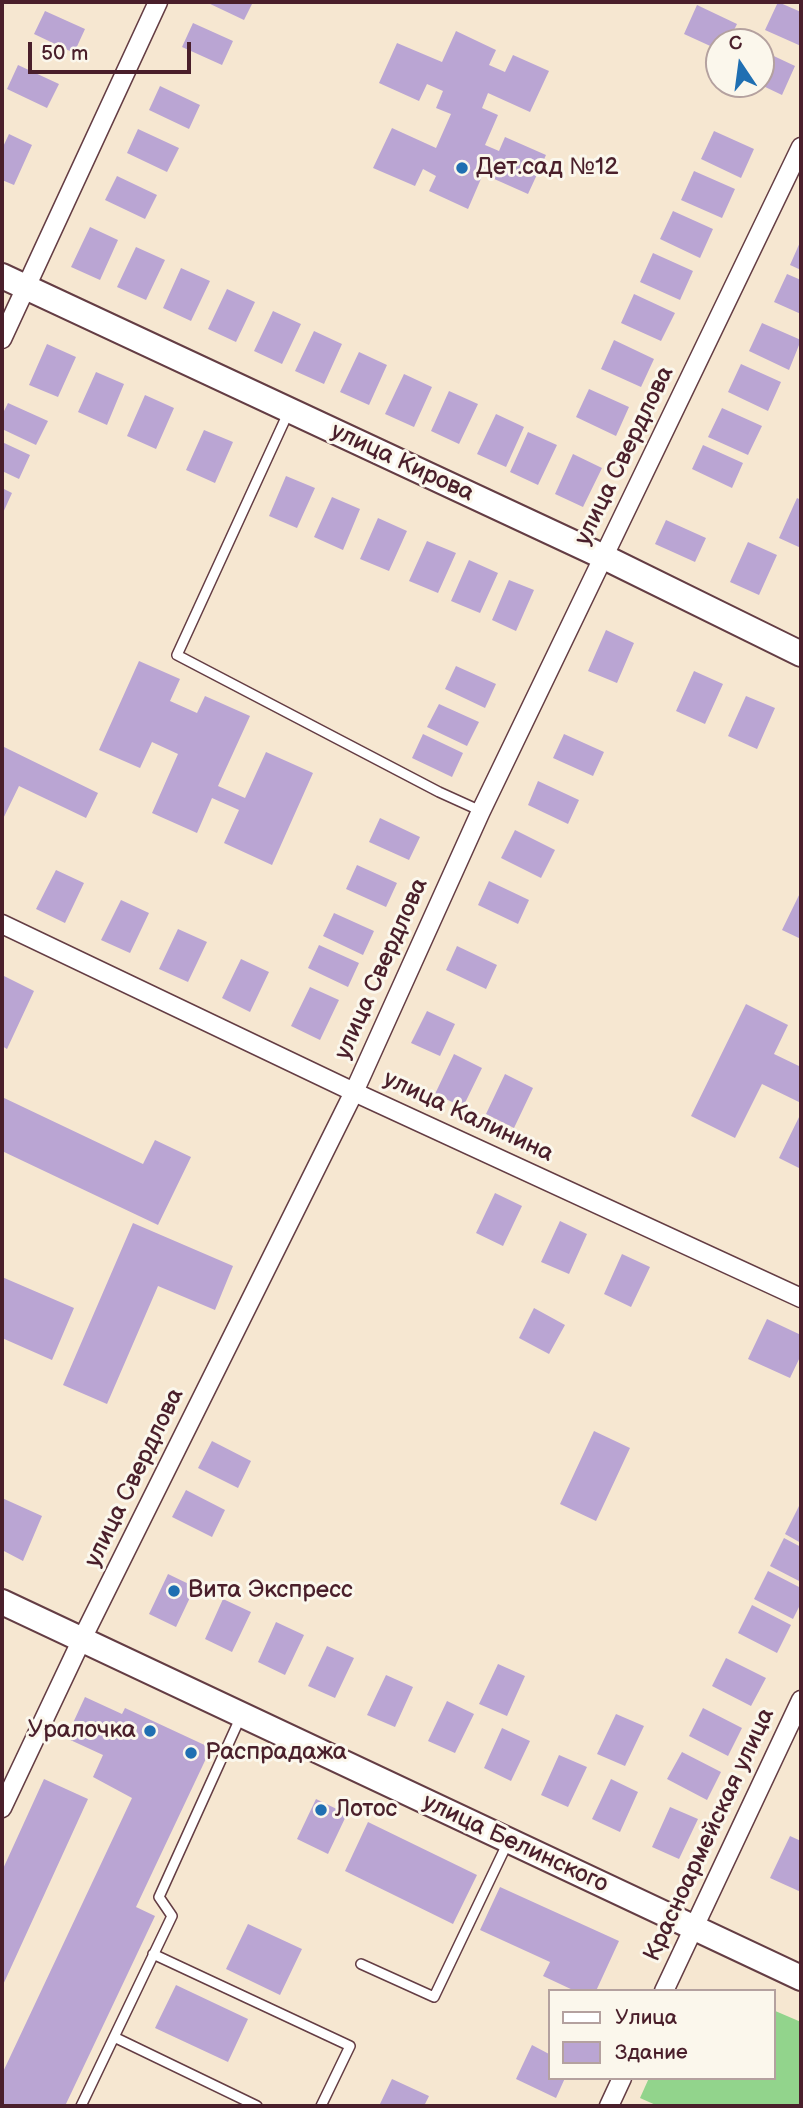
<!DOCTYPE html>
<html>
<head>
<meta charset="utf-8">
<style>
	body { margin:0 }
	#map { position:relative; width:803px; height:2108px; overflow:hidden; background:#f6e7d1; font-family:"Balsamiq Sans",sans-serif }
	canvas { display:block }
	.frame { position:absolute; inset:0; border:4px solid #4a1f2b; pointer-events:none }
	.legend { position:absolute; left:548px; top:1989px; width:228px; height:91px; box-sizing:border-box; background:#fbf7ec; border:2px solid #b4a19f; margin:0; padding:9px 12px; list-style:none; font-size:21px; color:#4a1f2b }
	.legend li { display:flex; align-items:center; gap:14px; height:35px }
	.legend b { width:35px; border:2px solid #b4a19f }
	.north { position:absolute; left:705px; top:28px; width:70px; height:70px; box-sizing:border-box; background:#fbf7ec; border:2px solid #b4a19f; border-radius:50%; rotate:347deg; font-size:19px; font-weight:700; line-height:28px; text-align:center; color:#4a1f2b }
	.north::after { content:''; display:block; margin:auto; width:24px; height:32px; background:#1f6fb2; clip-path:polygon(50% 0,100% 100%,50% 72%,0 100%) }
	.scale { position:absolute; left:28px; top:42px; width:163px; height:32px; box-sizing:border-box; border:4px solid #4a1f2b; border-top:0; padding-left:9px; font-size:21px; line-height:24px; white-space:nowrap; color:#4a1f2b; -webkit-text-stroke:5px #fbf7ec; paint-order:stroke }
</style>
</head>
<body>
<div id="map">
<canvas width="803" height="2108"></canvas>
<div class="frame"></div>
<ul class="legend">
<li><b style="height:9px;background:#fff"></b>Улица</li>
<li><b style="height:19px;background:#baa5d3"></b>Здание</li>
</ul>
<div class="north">С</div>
<div class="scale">50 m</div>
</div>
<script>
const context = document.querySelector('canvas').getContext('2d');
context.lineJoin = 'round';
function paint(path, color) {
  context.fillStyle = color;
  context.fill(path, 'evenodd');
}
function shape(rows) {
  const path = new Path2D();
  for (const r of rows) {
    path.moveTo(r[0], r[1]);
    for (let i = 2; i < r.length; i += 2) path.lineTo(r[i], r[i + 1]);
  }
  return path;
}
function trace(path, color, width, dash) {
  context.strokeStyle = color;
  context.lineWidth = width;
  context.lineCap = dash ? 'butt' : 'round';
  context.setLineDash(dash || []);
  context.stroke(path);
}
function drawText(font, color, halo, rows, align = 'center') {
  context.font = font + ' "Balsamiq Sans",sans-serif';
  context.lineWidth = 6;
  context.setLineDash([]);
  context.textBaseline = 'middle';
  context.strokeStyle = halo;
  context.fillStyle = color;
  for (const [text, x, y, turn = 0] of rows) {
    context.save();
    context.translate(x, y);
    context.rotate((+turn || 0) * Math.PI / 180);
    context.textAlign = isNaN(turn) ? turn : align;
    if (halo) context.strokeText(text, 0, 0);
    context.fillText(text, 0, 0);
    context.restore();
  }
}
paint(shape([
	[773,2010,801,2022,801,2106,658,2106,640,2098,649,2078,773,2078]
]), '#92d48c');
paint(shape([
	[206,2,253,2,244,20],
	[778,2,801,12,801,46,765,30],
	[697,5,737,24,728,42,719,42,719,50,684,34],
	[45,11,85,29,74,53,34,34],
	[193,23,233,41,222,65,182,47],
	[456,31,496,50,489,65,505,72,513,55,549,71,530,112,488,93,482,108,498,115,485,145,499,151,505,137,546,155,528,194,483,174,468,209,429,191,436,176,423,169,415,186,373,168,392,128,436,148,451,114,436,108,443,91,427,84,419,101,379,83,397,43,442,62],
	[761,50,795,66,782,95,761,85],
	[18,65,59,84,47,108,7,89],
	[160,86,200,105,189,129,149,110],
	[138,129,179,148,167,172,127,153],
	[714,131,754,149,741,178,701,159],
	[9,134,32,145,14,185,2,180,2,149],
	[694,171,735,189,722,218,681,200],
	[117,176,157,195,145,219,105,200],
	[673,211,713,229,700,258,660,239],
	[90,227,118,240,100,280,71,267],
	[801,240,801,270,790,265],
	[136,247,165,260,146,300,117,287],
	[653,253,693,271,680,300,640,282],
	[181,268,210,281,191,321,163,308],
	[787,274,801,280,801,314,774,302],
	[227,289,255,302,236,342,208,329],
	[634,294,675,313,661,341,621,323],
	[273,311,301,324,282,364,254,351],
	[762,323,801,340,789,370,749,351],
	[314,331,342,344,324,384,295,371],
	[614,340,654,359,641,387,601,369],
	[47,344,76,357,58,397,29,385],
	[359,352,387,365,369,405,340,392],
	[741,364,781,382,768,411,728,392],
	[96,372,124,384,107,425,78,412],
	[404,374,432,387,414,427,385,414],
	[589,389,629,407,616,436,576,417],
	[449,391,478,404,459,444,431,431],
	[145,395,174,408,156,449,127,436],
	[8,403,48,421,36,445,2,429,2,415],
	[722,408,762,426,748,455,708,437],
	[496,414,524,427,506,467,477,454],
	[204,430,233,442,215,483,186,470],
	[528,432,557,445,538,485,510,472],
	[2,442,30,455,19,479,2,471],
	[703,445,743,463,732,488,692,469],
	[573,454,602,468,583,507,555,494],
	[286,476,315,488,297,528,269,516],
	[2,488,12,493,2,515],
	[332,497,360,509,343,550,314,537],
	[797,498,801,500,801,548,779,538],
	[378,518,407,531,389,571,360,559],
	[666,520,706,538,695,562,655,544],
	[427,541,456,553,438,593,409,581],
	[748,542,777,555,759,595,730,582],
	[469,560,498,573,480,613,451,601],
	[509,580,534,590,516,631,492,620],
	[606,630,634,643,617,683,588,671],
	[139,661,180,679,170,701,197,713,205,696,250,716,218,786,245,798,266,752,313,773,272,865,224,843,239,810,212,798,197,833,152,813,178,754,152,742,140,768,99,750],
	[456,666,496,684,485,708,445,689],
	[694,671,723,684,705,724,676,711],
	[746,696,775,708,757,749,728,736],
	[439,704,479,722,467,746,427,727],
	[423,734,463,753,452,777,412,758],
	[564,734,604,752,593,776,553,758],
	[2,746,98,793,86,818,19,786,2,821],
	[538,781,579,800,568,824,528,805],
	[380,818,420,837,409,860,369,842],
	[515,830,555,850,541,878,501,858],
	[357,865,397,883,386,907,346,889],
	[56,870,84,883,65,923,36,909],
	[489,881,529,900,518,924,478,905],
	[801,891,801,939,782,930],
	[121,900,149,913,130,953,101,940],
	[334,913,374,931,363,955,323,936],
	[178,929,207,942,188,982,159,969],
	[319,945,359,963,348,987,308,968],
	[457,946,497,965,486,989,446,970],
	[241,959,269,972,250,1012,222,998],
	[2,975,34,991,7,1049,2,1046],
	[310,987,339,1000,320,1040,291,1026],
	[746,1004,788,1025,774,1054,801,1067,801,1103,762,1084,735,1138,691,1116],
	[427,1011,455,1024,440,1056,411,1043],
	[454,1054,482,1068,463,1107,435,1094],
	[505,1074,533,1088,514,1128,486,1114],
	[2,1097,143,1164,155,1140,191,1157,158,1225,2,1151],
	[801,1113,801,1169,779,1158],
	[495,1193,522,1206,503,1246,476,1233],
	[560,1221,587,1234,569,1274,541,1262],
	[133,1223,233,1266,215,1310,158,1286,107,1404,63,1385],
	[622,1254,650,1267,631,1307,604,1294],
	[2,1277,74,1308,52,1360,2,1338],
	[534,1308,565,1325,549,1354,519,1338],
	[767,1319,801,1335,801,1355,790,1378,748,1359],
	[594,1431,630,1448,596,1521,560,1504],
	[212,1441,251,1461,238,1488,198,1468],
	[186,1490,225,1510,212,1537,172,1517],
	[2,1498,42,1516,23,1561,2,1550],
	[799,1506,801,1507,801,1543,785,1534],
	[784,1538,801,1547,801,1582,770,1566],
	[768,1571,801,1588,801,1603,793,1619,754,1599],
	[168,1574,195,1587,176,1627,149,1614],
	[223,1599,251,1612,232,1652,205,1639],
	[752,1605,791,1625,777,1653,738,1633],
	[276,1622,304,1635,285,1675,258,1662],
	[327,1646,354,1658,335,1698,308,1686],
	[726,1658,766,1678,751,1706,712,1686],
	[498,1664,525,1676,507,1716,479,1704],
	[386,1675,413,1687,395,1727,367,1715],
	[85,1697,122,1714,125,1708,211,1748,136,1907,155,1916,65,2106,2,2106,2,2074,132,1798,93,1777,103,1755,66,1738],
	[447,1701,474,1714,455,1753,428,1741],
	[703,1708,742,1728,728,1756,689,1736],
	[616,1714,644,1726,625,1766,597,1754],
	[502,1728,530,1741,511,1781,484,1768],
	[682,1752,721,1772,707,1800,667,1779],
	[559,1755,587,1767,568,1807,541,1795],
	[44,1779,88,1799,2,1987,2,1871],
	[611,1779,638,1792,620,1832,592,1819],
	[316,1799,347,1814,328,1854,297,1839],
	[670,1807,698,1819,679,1859,652,1847],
	[368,1822,477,1875,453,1924,345,1871],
	[790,1836,801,1841,801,1892,770,1878],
	[500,1887,619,1941,596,1991,575,1991,543,1976,550,1962,480,1930],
	[248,1924,302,1949,280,1995,226,1969],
	[176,1985,248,2019,228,2062,155,2028],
	[532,2045,549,2054,549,2078,565,2078,556,2098,516,2079],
	[392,2079,429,2096,424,2106,379,2106]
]), '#baa5d3');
const lane = shape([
	[289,411,177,655,439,792,481,811],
	[153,1954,350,2046,321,2106],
	[361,1964,434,1997,508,1842],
	[114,2037,257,2106],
	[81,2106,172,1916,159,1897,241,1716]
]);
const street = shape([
	[2,339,158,2],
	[2,924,354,1092,801,1298],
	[2,1808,82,1639,354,1092,481,811,801,147],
	[664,1991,801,1700],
	[609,2106,622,2078]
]);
const secondary = shape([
	[2,276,604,557,801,654],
	[2,1602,801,1978]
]);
trace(lane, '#643d44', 12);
trace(street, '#643d44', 21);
trace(secondary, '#643d44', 28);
trace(lane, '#fff', 9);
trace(street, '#fff', 18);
trace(secondary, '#fff', 24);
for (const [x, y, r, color] of [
	[462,168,7,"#1f6fb2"],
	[174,1591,7,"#1f6fb2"],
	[150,1731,7,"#1f6fb2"],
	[191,1753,7,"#1f6fb2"],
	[321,1810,7,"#1f6fb2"]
]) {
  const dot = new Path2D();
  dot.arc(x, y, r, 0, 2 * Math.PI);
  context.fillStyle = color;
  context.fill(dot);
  trace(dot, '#fbf7ec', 2.5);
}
drawText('24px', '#4a1f2b', '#fbf7ec', [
	["Дет.сад №12",476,168],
	["Вита Экспресс",188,1591],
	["Уралочка",136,1731,"right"],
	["Распрадажа",205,1753],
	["Лотос",335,1810]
], 'left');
drawText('24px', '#4a1f2b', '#fbf7ec', [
	["улица Свердлова",625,456,-64],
	["улица Кирова",402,463,25],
	["улица Свердлова",382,969,-66],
	["улица Калинина",468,1117,25],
	["улица Свердлова",135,1478,-64],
	["Красноармейская улица",710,1835,-65],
	["улица Белинского",515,1844,25]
]);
</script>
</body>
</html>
